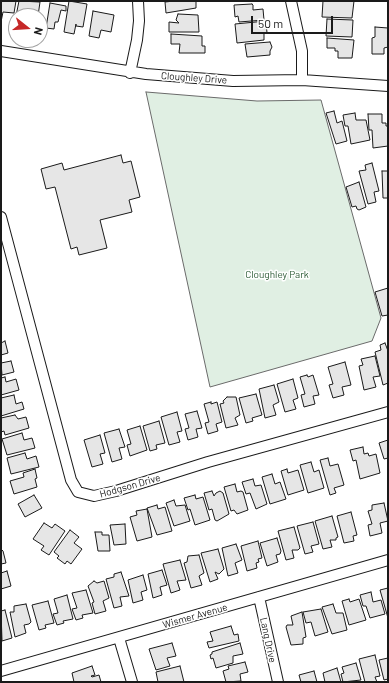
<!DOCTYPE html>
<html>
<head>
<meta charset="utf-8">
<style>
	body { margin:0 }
	#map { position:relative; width:389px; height:683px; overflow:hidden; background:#fff; font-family:Barlow,sans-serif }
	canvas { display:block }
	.frame { position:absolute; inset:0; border:2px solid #1a1a1a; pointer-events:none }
	.north { position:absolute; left:8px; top:8px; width:40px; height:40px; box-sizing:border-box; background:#fff; border:1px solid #a3a3a3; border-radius:50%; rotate:107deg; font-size:11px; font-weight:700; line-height:16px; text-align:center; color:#1a1a1a }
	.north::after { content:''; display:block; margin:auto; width:14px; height:18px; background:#c62828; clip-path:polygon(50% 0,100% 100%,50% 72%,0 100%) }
	.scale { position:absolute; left:251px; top:16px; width:82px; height:18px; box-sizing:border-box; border:2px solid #1a1a1a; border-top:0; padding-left:5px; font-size:12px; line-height:14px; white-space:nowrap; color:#1a1a1a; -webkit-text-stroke:3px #fff; paint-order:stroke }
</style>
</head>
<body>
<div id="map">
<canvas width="389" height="683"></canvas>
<div class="frame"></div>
<div class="north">N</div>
<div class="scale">50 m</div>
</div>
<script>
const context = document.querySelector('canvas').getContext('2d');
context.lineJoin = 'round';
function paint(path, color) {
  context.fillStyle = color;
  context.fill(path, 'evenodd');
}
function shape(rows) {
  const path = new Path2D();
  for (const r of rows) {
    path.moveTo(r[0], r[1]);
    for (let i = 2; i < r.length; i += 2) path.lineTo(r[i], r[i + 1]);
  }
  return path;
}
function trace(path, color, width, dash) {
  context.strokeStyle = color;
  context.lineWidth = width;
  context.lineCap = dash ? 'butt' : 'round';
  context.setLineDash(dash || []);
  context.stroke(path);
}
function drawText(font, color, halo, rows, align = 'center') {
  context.font = font + ' Barlow,sans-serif';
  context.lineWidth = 3;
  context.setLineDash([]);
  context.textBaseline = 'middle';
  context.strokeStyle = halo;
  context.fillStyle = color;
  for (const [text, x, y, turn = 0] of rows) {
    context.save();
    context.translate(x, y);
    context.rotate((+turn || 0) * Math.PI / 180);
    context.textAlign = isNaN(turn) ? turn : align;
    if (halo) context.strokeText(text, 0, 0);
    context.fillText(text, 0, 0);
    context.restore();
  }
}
const green = shape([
	[146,92,257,101,321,100,381,318,372,341,210,387,146,92]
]);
paint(green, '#e0efe3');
trace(green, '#6a6a6a', 1);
const building = shape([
	[1,1,16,1,14,13,3,12,1,22,1,1],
	[19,1,40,2,38,16,16,16,19,1],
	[69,1,87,4,83,27,76,26,76,24,74,34,64,32,69,1],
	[174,1,196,1,196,8,166,13,165,2,174,1],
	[323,1,354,1,352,18,322,17,323,1],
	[50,3,66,6,66,11,61,10,58,22,55,22,54,29,46,28,50,3],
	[252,4,253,5,253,10,263,9,264,20,239,22,238,16,235,17,234,5,252,4],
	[93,11,114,15,111,32,101,30,99,38,89,36,93,11],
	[178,14,198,15,199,32,169,32,169,22,179,23,176,20,178,14],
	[327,19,353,20,352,37,326,36,327,19],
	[266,21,267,33,264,33,264,40,237,43,235,24,266,21],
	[375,27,388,28,388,47,384,48,384,54,372,54,372,38,375,37,375,27],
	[171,34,202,36,202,46,205,46,205,53,179,53,180,44,171,44,171,34],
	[327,38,354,40,352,58,338,58,338,51,335,51,335,48,327,48,327,38],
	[270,42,272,47,270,51,270,55,247,57,245,44,270,42],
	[334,111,337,123,342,121,347,141,336,144,326,113,334,111],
	[355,113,356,120,366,120,370,140,351,144,348,126,345,126,343,115,355,113],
	[368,114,382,114,382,123,386,123,386,126,388,126,388,146,373,148,372,130,369,130,368,114],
	[121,155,123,163,131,161,140,197,129,200,132,212,100,220,107,248,79,255,77,247,71,249,55,187,46,189,41,169,62,163,64,170,121,155],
	[372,163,379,191,374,192,376,202,368,204,359,171,366,170,365,165,372,163],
	[382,171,388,171,388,198,383,198,382,171],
	[359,182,366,207,359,210,357,209,356,206,352,207,346,187,359,182],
	[388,288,388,315,382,316,375,292,388,288],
	[5,341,8,353,1,355,1,343,5,341],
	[385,343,388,351,388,383,383,385,375,352,381,350,380,345,385,343],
	[375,356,380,376,373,377,376,387,364,390,359,366,363,365,361,359,375,356],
	[11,361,14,372,2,375,1,363,11,361],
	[345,362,351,385,342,387,344,395,333,398,329,385,333,384,328,367,345,362],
	[307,375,308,377,313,375,319,395,313,396,315,404,304,407,301,395,305,394,300,377,307,375],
	[5,377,6,382,16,379,19,390,1,395,1,378,5,377],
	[293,379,298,398,293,400,296,409,285,412,277,384,293,379],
	[274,385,279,402,273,405,276,415,265,418,259,389,274,385],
	[256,394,262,415,252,418,253,421,246,423,239,398,256,394],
	[14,395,16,404,22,402,24,409,1,416,1,398,14,395],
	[227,397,236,397,240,415,235,418,238,425,226,428,220,404,224,403,223,401,227,397],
	[211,402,211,404,217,402,222,422,216,424,218,431,208,434,205,423,209,422,204,404,211,402],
	[197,411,202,428,196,429,198,437,188,440,185,429,189,428,185,414,197,411],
	[177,412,182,431,177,432,180,442,169,445,161,417,177,412],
	[15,415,18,419,26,417,29,428,5,435,4,431,1,432,1,418,15,415],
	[159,421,165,443,156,445,157,449,150,451,143,426,159,421],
	[140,426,147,450,130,456,127,445,131,444,127,430,140,426],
	[119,429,125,447,119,448,122,459,112,462,104,433,119,429],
	[22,433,24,440,32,438,35,448,7,455,2,439,22,433],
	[100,435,105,453,100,454,103,464,92,467,84,440,100,435],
	[388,440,388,458,384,459,379,443,388,440],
	[363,447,364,454,368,453,369,456,376,454,380,473,360,479,356,460,353,461,350,450,363,447],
	[25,453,27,459,36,456,39,467,11,474,7,458,25,453],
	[328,458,330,466,338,464,344,485,334,488,336,493,330,495,320,460,328,458],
	[311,462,314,472,319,470,324,488,308,493,300,465,311,462],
	[35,469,37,478,35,479,37,487,14,494,10,481,24,477,23,473,35,469],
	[287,469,288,473,298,470,304,490,288,495,281,471,287,469],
	[272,474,275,484,280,482,286,499,270,504,262,477,272,474],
	[253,479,255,486,261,485,267,504,256,509,250,493,246,494,242,482,253,479],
	[235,484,237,492,241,491,243,492,248,510,237,514,234,510,231,511,224,487,235,484],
	[212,491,214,496,216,493,220,491,223,493,229,514,217,521,215,520,212,509,209,510,204,493,212,491],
	[34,495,42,508,25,517,18,504,34,495],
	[195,495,196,499,203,497,210,520,195,525,190,509,188,510,184,498,195,495],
	[174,500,176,506,185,505,190,521,174,526,166,503,174,500],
	[384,503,388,521,380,523,382,533,370,536,368,525,372,524,368,511,372,510,372,505,384,503],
	[157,505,158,509,165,507,172,531,157,535,147,508,157,505],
	[147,509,152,537,137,541,130,517,137,515,136,511,147,509],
	[351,512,357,535,353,536,354,541,344,543,337,516,351,512],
	[332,516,338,537,336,538,336,540,330,540,332,547,323,549,315,521,332,516],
	[313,522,319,544,311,546,313,552,305,554,297,526,313,522],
	[44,523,52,528,55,524,65,531,49,555,41,550,44,546,33,539,44,523],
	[125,524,126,544,114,545,110,525,125,524],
	[294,527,300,548,298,550,292,550,294,558,286,560,278,531,294,527],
	[70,530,79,537,74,543,82,549,71,564,67,561,65,564,57,558,59,556,54,552,70,530],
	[95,532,102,532,102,535,109,535,110,551,98,551,95,532],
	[277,538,281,551,280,554,276,555,278,562,267,566,260,543,277,538],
	[258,541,262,558,258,559,259,562,256,563,257,568,247,571,241,546,258,541],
	[236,544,242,560,235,563,238,573,228,576,222,548,236,544],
	[1,549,3,551,6,563,1,564,1,549],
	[218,549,224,569,219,574,215,572,218,579,210,582,201,553,218,549],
	[199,555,204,573,199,576,202,585,191,588,184,563,187,562,188,556,199,555],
	[180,560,186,580,177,581,180,590,171,593,163,564,180,560],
	[162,570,167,585,160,587,162,595,153,598,148,574,162,570],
	[7,571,11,586,1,589,1,573,7,571],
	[121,572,129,596,120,597,122,606,114,608,106,579,114,577,114,574,121,572],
	[143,575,147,590,141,592,143,600,133,603,128,580,143,575],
	[94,581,97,583,104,581,109,598,103,601,106,611,95,614,92,603,94,602,88,586,94,581],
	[388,588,388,618,380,590,388,588],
	[86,590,93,613,82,615,83,618,76,620,72,609,77,608,72,593,86,590],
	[371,592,373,602,381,600,385,614,370,618,366,606,363,606,360,595,371,592],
	[67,595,73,619,63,621,64,623,57,625,53,614,58,613,54,599,67,595],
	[349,599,350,602,359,599,366,620,349,625,342,601,349,599],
	[48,601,54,623,45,625,46,628,39,630,32,605,48,601],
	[26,604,31,622,29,624,24,625,26,633,15,637,10,612,14,612,14,606,26,604],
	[333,604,336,613,343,613,347,630,332,634,322,607,333,604],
	[321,609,328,632,315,636,311,622,306,623,303,612,321,609],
	[5,610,12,638,2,641,1,611,5,610],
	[302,612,306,637,303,638,303,644,291,645,286,627,287,625,293,625,291,616,302,612],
	[231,626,234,635,238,634,239,641,209,648,207,642,213,641,210,632,231,626],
	[172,643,176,656,167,658,170,666,156,670,149,649,172,643],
	[240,643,243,654,233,656,233,663,216,668,213,658,211,659,210,655,212,654,212,652,240,643],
	[375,655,380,676,375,677,377,682,365,682,359,659,375,655],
	[388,658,388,679,384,680,379,660,388,658],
	[245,662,248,672,240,674,241,681,226,682,223,671,229,669,228,666,245,662],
	[356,663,361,680,343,682,341,674,344,673,342,667,356,663],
	[92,666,95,675,91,676,92,677,99,675,101,682,74,682,72,673,92,666],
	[180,666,184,682,158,682,156,672,180,666],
	[337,668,341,682,325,682,323,673,337,668],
	[314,671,317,682,301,682,299,675,314,671]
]);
paint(building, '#e6e6e6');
trace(building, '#1a1a1a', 1);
const street = shape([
	[291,1,302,51,302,80],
	[1,51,146,74,233,81,302,80,388,86],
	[130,73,137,40,139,21,138,1],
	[1,217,71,480,78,492,94,496,116,491,208,462,388,412],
	[259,597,278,682],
	[119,638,132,682],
	[1,671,388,560]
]);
trace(street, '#1a1a1a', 12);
trace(street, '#fff', 10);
drawText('10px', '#1a1a1a', '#fff', [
	["Cloughley Drive",194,78,4],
	["Hodgson Drive",130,486,-16],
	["Wismer Avenue",195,616,-16],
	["Lang Drive",268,640,78]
]);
drawText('10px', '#2b5a34', '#fff', [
	["Cloughley Park",277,275]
]);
</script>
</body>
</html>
